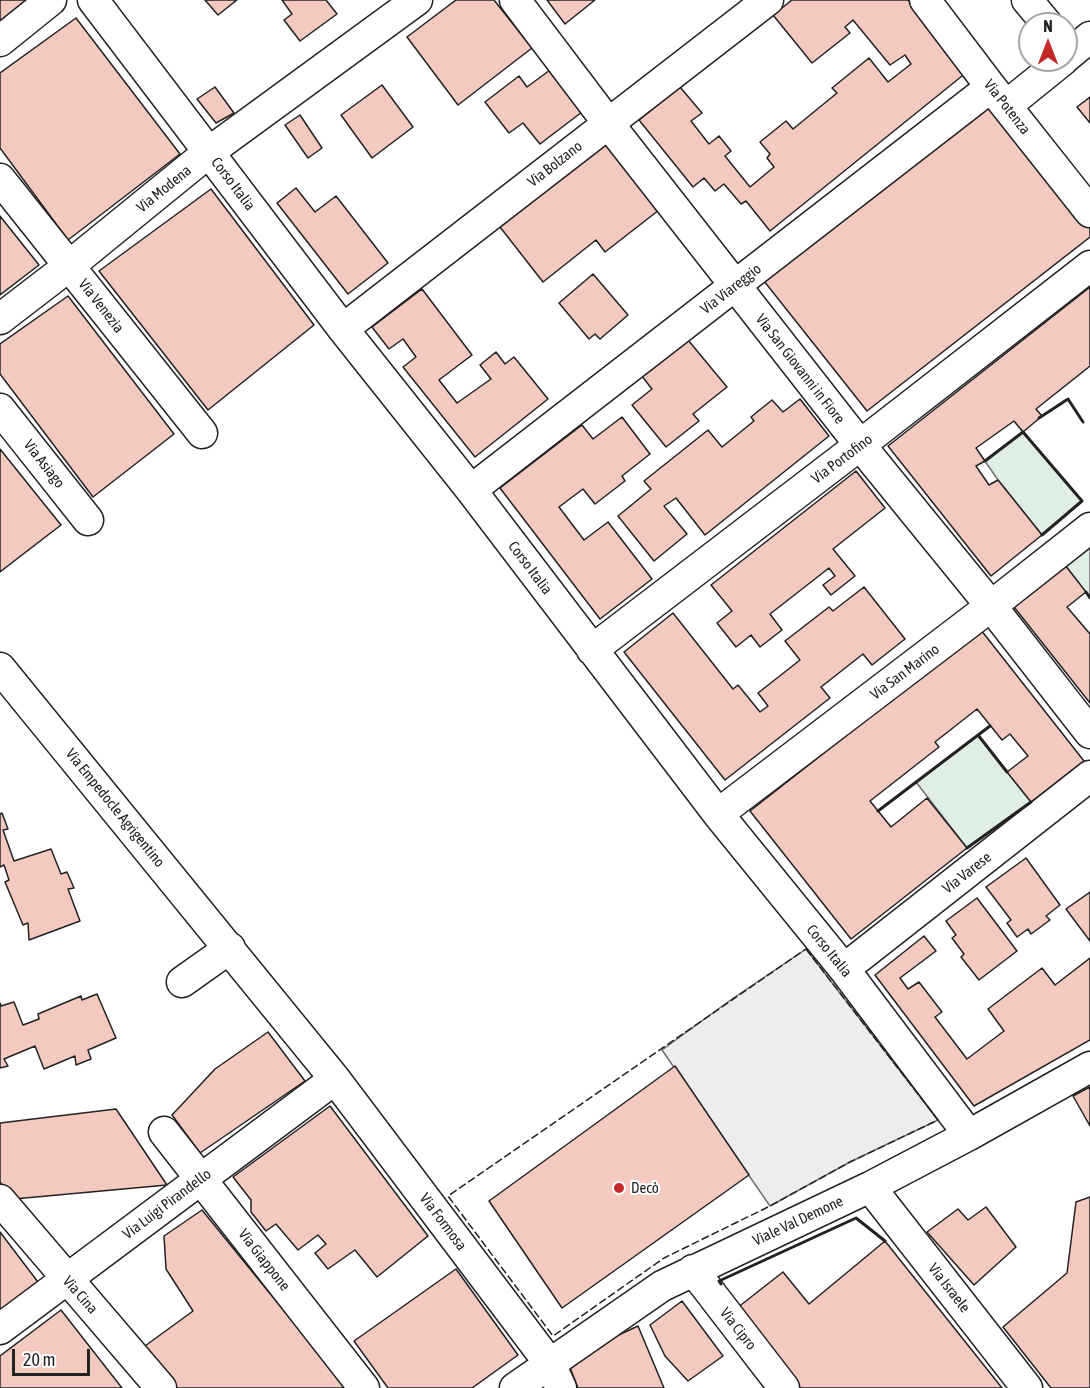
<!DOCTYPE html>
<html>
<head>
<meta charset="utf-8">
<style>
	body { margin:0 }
	#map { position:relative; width:1090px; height:1388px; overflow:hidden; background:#fff; font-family:"Asap Condensed",sans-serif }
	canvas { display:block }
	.north { position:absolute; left:1018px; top:12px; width:60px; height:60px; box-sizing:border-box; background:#fff; border:2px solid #a7a7a7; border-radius:50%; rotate:0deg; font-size:16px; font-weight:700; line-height:24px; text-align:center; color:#222 }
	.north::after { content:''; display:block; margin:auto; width:21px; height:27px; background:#c62828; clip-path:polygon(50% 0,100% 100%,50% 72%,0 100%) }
	.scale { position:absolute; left:12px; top:1349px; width:78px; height:27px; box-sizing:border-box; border:3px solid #222; border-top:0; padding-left:8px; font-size:18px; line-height:21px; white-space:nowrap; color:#222; -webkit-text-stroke:4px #fff; paint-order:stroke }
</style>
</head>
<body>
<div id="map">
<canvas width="1090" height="1388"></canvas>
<div class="north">N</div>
<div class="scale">20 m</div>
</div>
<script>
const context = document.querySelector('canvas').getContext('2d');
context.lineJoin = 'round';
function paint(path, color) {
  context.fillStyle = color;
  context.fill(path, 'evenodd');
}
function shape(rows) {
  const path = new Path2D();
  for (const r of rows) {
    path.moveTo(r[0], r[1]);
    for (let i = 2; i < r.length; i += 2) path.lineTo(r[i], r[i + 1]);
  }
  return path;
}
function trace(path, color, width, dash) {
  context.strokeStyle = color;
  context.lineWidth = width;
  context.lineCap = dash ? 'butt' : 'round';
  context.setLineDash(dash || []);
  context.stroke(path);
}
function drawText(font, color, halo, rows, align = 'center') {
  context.font = font + ' "Asap Condensed",sans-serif';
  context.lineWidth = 4.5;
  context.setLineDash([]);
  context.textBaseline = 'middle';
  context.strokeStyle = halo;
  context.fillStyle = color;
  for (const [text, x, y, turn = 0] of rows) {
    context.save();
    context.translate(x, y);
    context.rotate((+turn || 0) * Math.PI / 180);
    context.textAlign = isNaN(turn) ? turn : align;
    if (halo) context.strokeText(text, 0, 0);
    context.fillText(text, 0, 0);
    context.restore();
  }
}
const green = shape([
	[1023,432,1082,501,1042,535,998,480,985,461,1023,432],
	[1090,546,1090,598,1065,565,1090,546],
	[978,735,1031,802,967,848,916,782,978,735]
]);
paint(green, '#e0efe3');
trace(green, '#6f6f6f', 1.5);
const parking = shape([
	[806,949,938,1120,850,1162,770,1206,662,1050,732,999,806,949]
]);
paint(parking, '#ededed');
trace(parking, '#6f6f6f', 1.5);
const building = shape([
	[0,0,28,0,0,21,0,0],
	[205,0,237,0,218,15,205,0],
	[282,0,326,0,337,14,300,41,284,20,292,14,282,0],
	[456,0,494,0,532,48,458,105,407,37,456,0],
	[547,0,595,0,565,24,547,0],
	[792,0,908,0,967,72,770,231,746,201,741,204,724,184,715,191,704,178,693,187,639,120,680,87,702,113,691,121,709,144,719,136,731,151,725,156,750,187,774,167,767,158,770,154,760,142,786,121,793,129,837,93,832,88,869,58,888,82,911,64,905,55,890,65,853,20,845,27,850,33,812,63,773,15,792,0],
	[76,18,180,154,68,240,0,148,0,73,76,18],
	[550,70,582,112,540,144,523,123,509,133,485,102,519,76,527,87,550,70],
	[382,85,413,127,372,158,341,115,382,85],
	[215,87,234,113,216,123,197,99,215,87],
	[1090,97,1090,123,1077,107,1090,97],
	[992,104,1090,225,1090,237,867,411,764,281,992,104],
	[300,115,322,148,308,158,285,125,300,115],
	[606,144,659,210,605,252,596,240,543,282,500,227,606,144],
	[296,188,315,212,336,196,388,263,348,294,277,203,296,188],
	[211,189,314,325,208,410,99,271,211,189],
	[0,216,39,265,0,295,0,216],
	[593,274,628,315,600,339,595,334,589,339,559,303,593,274],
	[1090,287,1090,366,1036,409,1042,416,1023,432,1014,421,976,448,985,461,976,466,989,485,998,480,1042,535,991,576,888,446,1090,287],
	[422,289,472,355,439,380,457,403,491,379,480,365,496,352,505,364,514,357,548,399,475,457,403,367,416,357,403,339,389,349,372,327,422,289],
	[68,296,174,434,93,497,0,374,0,344,68,296],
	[688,340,727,387,693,414,699,421,666,447,632,405,652,389,641,375,688,340],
	[800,399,829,436,705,535,676,498,664,506,687,534,654,561,618,516,651,489,644,481,708,430,722,447,754,421,751,417,772,400,783,412,800,399],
	[622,417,650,454,622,476,625,481,595,504,583,489,559,507,584,540,608,522,652,579,600,619,500,488,582,425,593,439,622,417],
	[0,449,61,525,0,572,0,449],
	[856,471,885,508,833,549,855,576,831,595,823,585,835,576,829,568,770,614,782,630,760,647,751,635,736,647,717,623,732,611,711,585,856,471],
	[1065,565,1086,592,1067,607,1090,634,1090,703,1014,607,1065,565],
	[864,587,905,639,872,665,863,654,821,687,830,698,725,780,624,652,673,613,733,689,738,685,760,712,768,706,758,693,800,660,785,641,829,607,833,611,864,587],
	[981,630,1084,761,1031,802,1007,772,1028,756,1010,734,1002,740,977,709,935,742,939,747,870,801,891,827,927,798,967,848,851,939,750,811,981,630],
	[2,813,8,829,3,830,14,861,51,849,61,874,67,872,74,888,68,889,80,921,29,940,28,923,23,925,5,882,9,880,4,865,0,867,0,814,2,813],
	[1026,858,1060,905,1046,916,1050,920,1031,934,1028,929,1017,937,1007,923,1011,920,986,887,1026,858],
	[1090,892,1090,941,1066,909,1090,892],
	[977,898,1017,951,979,980,961,957,964,954,952,938,956,935,946,921,977,898],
	[924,936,936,951,900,978,908,989,919,982,942,1012,935,1017,967,1059,1004,1031,988,1009,1042,968,1055,985,1090,958,1090,1040,974,1106,875,975,924,936],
	[97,994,116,1038,88,1050,91,1059,76,1065,75,1056,44,1069,35,1046,4,1059,8,1066,0,1068,0,1003,1,1006,14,1002,23,1025,39,1019,38,1014,81,996,82,1000,97,994],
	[268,1032,305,1081,200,1153,172,1115,215,1069,268,1032],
	[675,1066,749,1175,562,1308,489,1201,675,1066],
	[1090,1087,1090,1126,1073,1096,1090,1087],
	[330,1106,428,1236,377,1277,355,1250,328,1269,315,1253,326,1244,318,1235,298,1250,276,1224,266,1231,251,1212,251,1200,233,1177,330,1106],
	[116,1109,167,1185,14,1199,0,1182,0,1123,116,1109],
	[1090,1197,1090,1388,1051,1388,1003,1327,1067,1273,1076,1202,1090,1197],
	[986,1207,1016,1247,974,1285,927,1232,958,1209,968,1220,986,1207],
	[202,1210,347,1388,177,1388,145,1346,193,1311,166,1269,164,1236,202,1210],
	[0,1232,41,1286,0,1315,0,1232],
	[885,1241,1002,1388,800,1388,737,1308,783,1272,809,1304,885,1241],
	[456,1269,518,1355,472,1388,388,1388,354,1341,456,1269],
	[682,1301,723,1356,688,1381,665,1356,650,1325,682,1301],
	[61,1310,122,1388,0,1388,0,1356,61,1310],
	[638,1326,664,1388,578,1388,569,1365,601,1343,638,1326]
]);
paint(building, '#f3c9c0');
trace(building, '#222', 1.5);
const minor = shape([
	[93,0,343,329,471,490,718,814,844,969,969,1135],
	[515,0,608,123,860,445,991,606,1090,733],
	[925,0,991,87,1090,212],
	[1027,0,1047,24],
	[0,41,51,0],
	[1066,57,1090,37],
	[1006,106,1063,60],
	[0,179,202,433],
	[0,319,69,266,209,152,417,0],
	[343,329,768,0],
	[0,409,88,520],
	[471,490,991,87],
	[592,650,860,445,1090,266],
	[0,668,335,1079,550,1364,561,1388],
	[718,814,991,606,1090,528],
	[844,969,1090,776],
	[182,982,230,948],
	[164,1132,364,1388],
	[870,1187,1027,1388],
	[0,1200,161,1388],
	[693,1270,784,1388],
	[0,1329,335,1079],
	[515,1388,662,1286,870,1187,969,1135,1090,1067]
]);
trace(minor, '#222', 33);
trace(minor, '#fff', 30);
trace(shape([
	[806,949,938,1120,850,1162,770,1206,664,1258,553,1336,448,1196,806,949]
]), '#222', 1.5, [8, 3]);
trace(shape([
	[1039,418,1068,399,1083,422],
	[1023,432,1082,501,1042,535],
	[985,461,1023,432],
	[1086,592,1090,598],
	[978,735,1007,772],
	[878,811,990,726],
	[967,848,1031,802],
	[721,1284,719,1281,856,1218,885,1241]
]), '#222', 3);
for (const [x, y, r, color] of [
	[619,1188,6,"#c62828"]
]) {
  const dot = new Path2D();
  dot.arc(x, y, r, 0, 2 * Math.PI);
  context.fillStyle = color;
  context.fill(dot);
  trace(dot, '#fff', 2);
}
drawText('15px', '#222', '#fff', [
	["Via Potenza",1007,107,52],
	["Via Bolzano",555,164,-38],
	["Corso Italia",233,184,53],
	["Via Modena",164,189,-39],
	["Via Viareggio",731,289,-38],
	["Via Venezia",101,306,52],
	["Via San Giovanni in Fiore",800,369,52],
	["Via Portofino",842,459,-37],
	["Via Asiago",44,464,52],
	["Corso Italia",530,568,53],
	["Via San Marino",905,672,-37],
	["Via Empedocle Agrigentino",115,808,51],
	["Via Varese",967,873,-38],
	["Corso Italia",829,951,51],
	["Via Luigi Pirandello",167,1204,-37],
	["Viale Val Demone",798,1221,-25],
	["Via Formosa",443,1222,53],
	["Via Giappone",264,1260,52],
	["Via Israele",949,1288,52],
	["Via Cina",80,1295,49],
	["Via Cipro",738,1329,52]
]);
drawText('15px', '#222', '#fff', [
	["Decò",631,1188]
], 'left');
</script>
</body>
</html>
